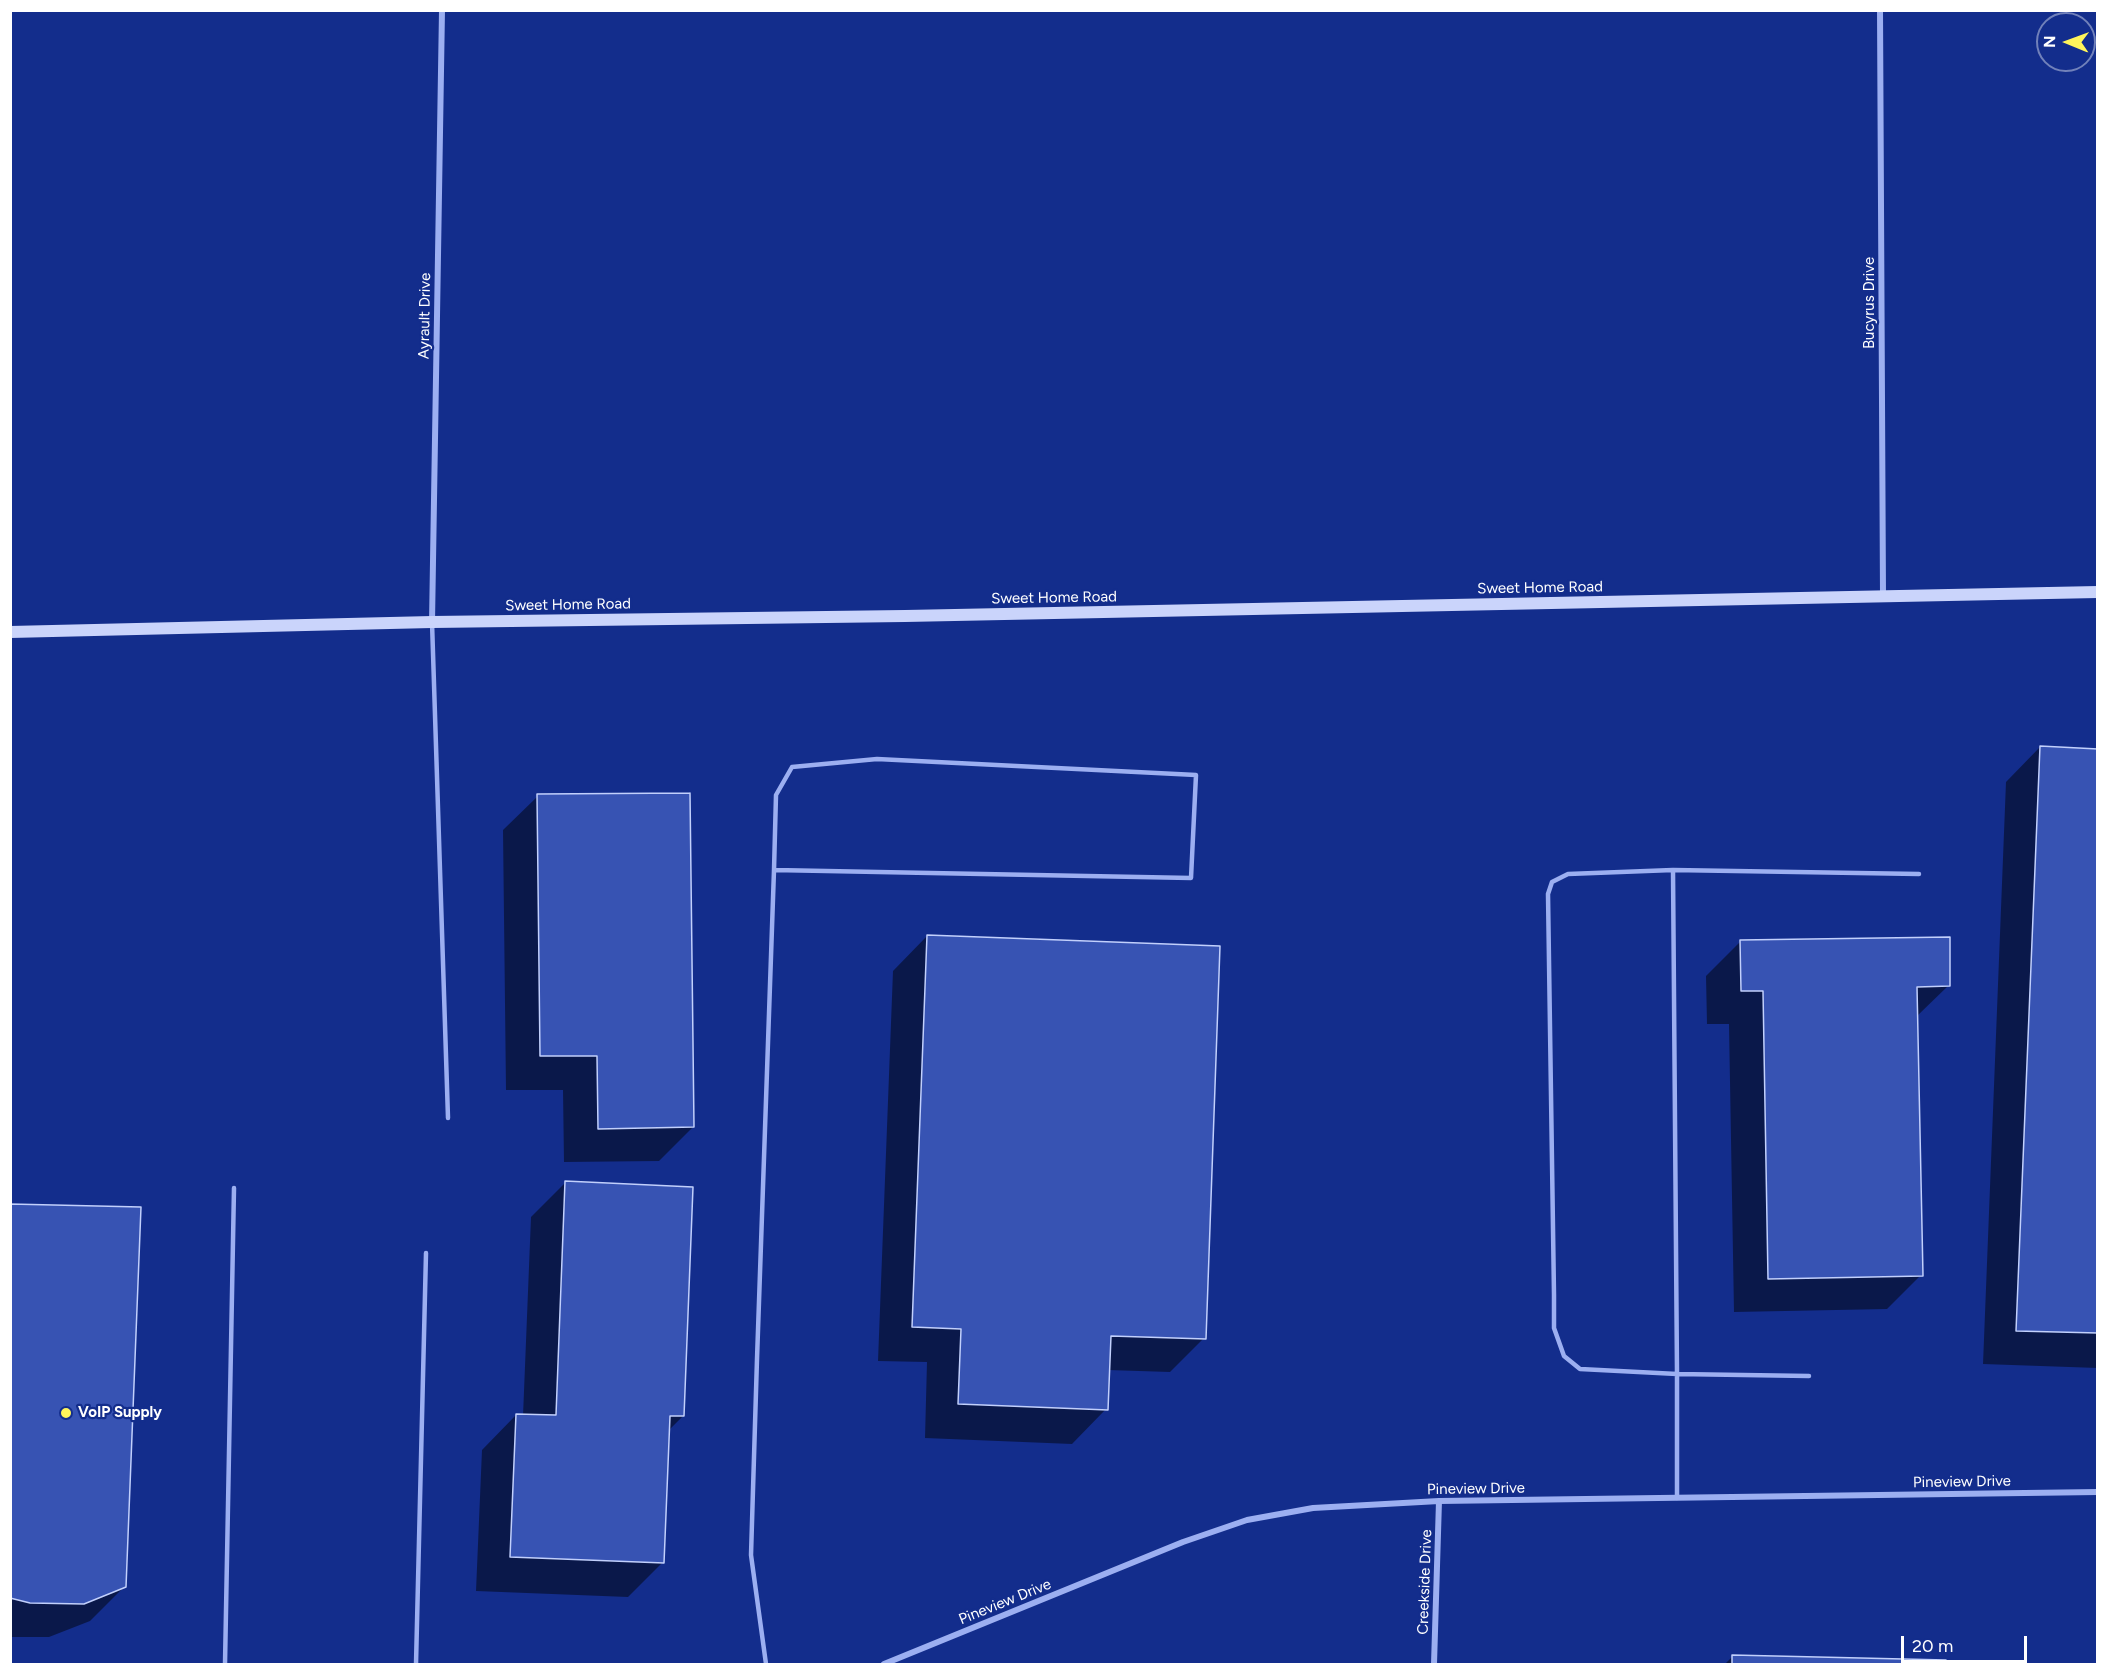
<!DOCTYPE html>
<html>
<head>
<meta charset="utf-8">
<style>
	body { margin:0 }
	#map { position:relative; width:2108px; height:1675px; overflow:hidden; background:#132d8c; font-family:Figtree,sans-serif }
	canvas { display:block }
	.frame { position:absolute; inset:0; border:12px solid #fff; pointer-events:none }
	.north { position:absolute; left:2036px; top:12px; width:60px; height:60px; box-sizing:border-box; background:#132d8c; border:2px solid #7181ba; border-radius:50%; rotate:271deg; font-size:16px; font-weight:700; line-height:24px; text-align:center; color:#fff }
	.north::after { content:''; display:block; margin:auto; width:21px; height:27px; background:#fff45b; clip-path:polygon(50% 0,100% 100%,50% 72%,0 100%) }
	.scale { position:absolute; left:1901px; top:1636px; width:126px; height:27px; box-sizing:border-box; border:3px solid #fff; border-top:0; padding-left:8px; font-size:18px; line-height:21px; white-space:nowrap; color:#fff; -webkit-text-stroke:4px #132d8c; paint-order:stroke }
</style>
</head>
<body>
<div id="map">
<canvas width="2108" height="1675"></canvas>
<div class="frame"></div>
<div class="north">N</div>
<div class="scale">20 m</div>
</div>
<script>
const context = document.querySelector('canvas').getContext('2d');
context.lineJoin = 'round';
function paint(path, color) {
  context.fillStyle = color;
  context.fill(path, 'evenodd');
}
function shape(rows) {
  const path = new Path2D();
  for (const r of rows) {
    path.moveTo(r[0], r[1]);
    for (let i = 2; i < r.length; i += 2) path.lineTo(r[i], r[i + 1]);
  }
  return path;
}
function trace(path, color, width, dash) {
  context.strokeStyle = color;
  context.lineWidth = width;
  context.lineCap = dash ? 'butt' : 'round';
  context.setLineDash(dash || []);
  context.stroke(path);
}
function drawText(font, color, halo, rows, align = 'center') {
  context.font = font + ' Figtree,sans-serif';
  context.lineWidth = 4.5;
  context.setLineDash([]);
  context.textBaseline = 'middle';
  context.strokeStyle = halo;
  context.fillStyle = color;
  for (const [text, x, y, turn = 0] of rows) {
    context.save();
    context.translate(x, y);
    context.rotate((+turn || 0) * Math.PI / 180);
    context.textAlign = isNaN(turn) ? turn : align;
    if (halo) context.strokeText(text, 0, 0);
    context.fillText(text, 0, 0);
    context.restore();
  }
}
paint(shape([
	[2040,747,2098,750,2098,1368,1983,1364,2006,782],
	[538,796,693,1127,659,1161,564,1162,563,1090,506,1090,503,830],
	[927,936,1204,1338,1170,1372,1108,1370,1106,1409,1072,1444,925,1438,927,1362,878,1361,893,971],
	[1740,942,1949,985,1916,1017,1921,1275,1887,1309,1734,1312,1729,1024,1707,1024,1706,976],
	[565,1183,683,1416,668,1431,662,1563,628,1597,476,1591,482,1450,516,1415,523,1416,531,1217],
	[10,1205,125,1586,90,1621,49,1637,10,1637],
	[1733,1656,1945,1662,1945,1664,1725,1664]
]), '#0007');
const building = shape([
	[2040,746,2098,749,2098,1333,2016,1331,2040,746],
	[690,793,694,1127,598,1129,597,1056,540,1056,537,794,690,793],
	[927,935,1220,946,1206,1339,1111,1336,1108,1410,958,1404,961,1329,912,1327,927,935],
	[1950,937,1950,986,1917,987,1923,1276,1768,1279,1763,991,1741,991,1740,940,1950,937],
	[565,1181,693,1187,684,1416,670,1416,664,1563,510,1557,516,1414,556,1415,565,1181],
	[10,1204,141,1207,126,1587,84,1604,30,1603,10,1598,10,1204],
	[1732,1655,1946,1660,1946,1664,1732,1664,1732,1655]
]);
paint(building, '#3753b3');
trace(building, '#c2d0fc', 1.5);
trace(shape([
	[432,622,448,1118],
	[1673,870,1919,874],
	[1677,1498,1677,1374,1673,870,1568,874,1552,882,1548,894,1554,1295,1554,1328,1564,1356,1580,1369,1677,1374,1809,1376],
	[225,1664,234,1188],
	[416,1664,426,1253],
	[766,1664,751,1555,757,1359,774,870,776,795,792,767,877,759,1196,775,1191,878,774,870]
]), '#9caff1', 4.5);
trace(shape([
	[1880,10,1883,596],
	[432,622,442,10],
	[884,1664,1183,1542,1247,1520,1313,1508,1439,1501,2098,1492],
	[1434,1664,1439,1501]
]), '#9caff1', 6);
trace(shape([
	[10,632,432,622,905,616,2098,592]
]), '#cad4fb', 12);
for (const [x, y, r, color] of [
	[66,1413,6,"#fff45b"]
]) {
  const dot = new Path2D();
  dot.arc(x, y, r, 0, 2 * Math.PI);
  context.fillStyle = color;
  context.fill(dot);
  trace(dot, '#132d8c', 2);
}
drawText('15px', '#fff', '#132d8c', [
	["Bucyrus Drive",1870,303,-90],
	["Ayrault Drive",425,316,-89],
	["Sweet Home Road",1540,588,-1],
	["Sweet Home Road",1054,598,-1],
	["Sweet Home Road",568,605,-1],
	["Pineview Drive",1962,1482,-1],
	["Pineview Drive",1476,1489,-1],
	["Creekside Drive",1425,1582,-88],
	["Pineview Drive",1005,1602,-22]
]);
drawText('bold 15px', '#fff', '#132d8c', [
	["VoIP Supply",78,1413]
], 'left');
</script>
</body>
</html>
